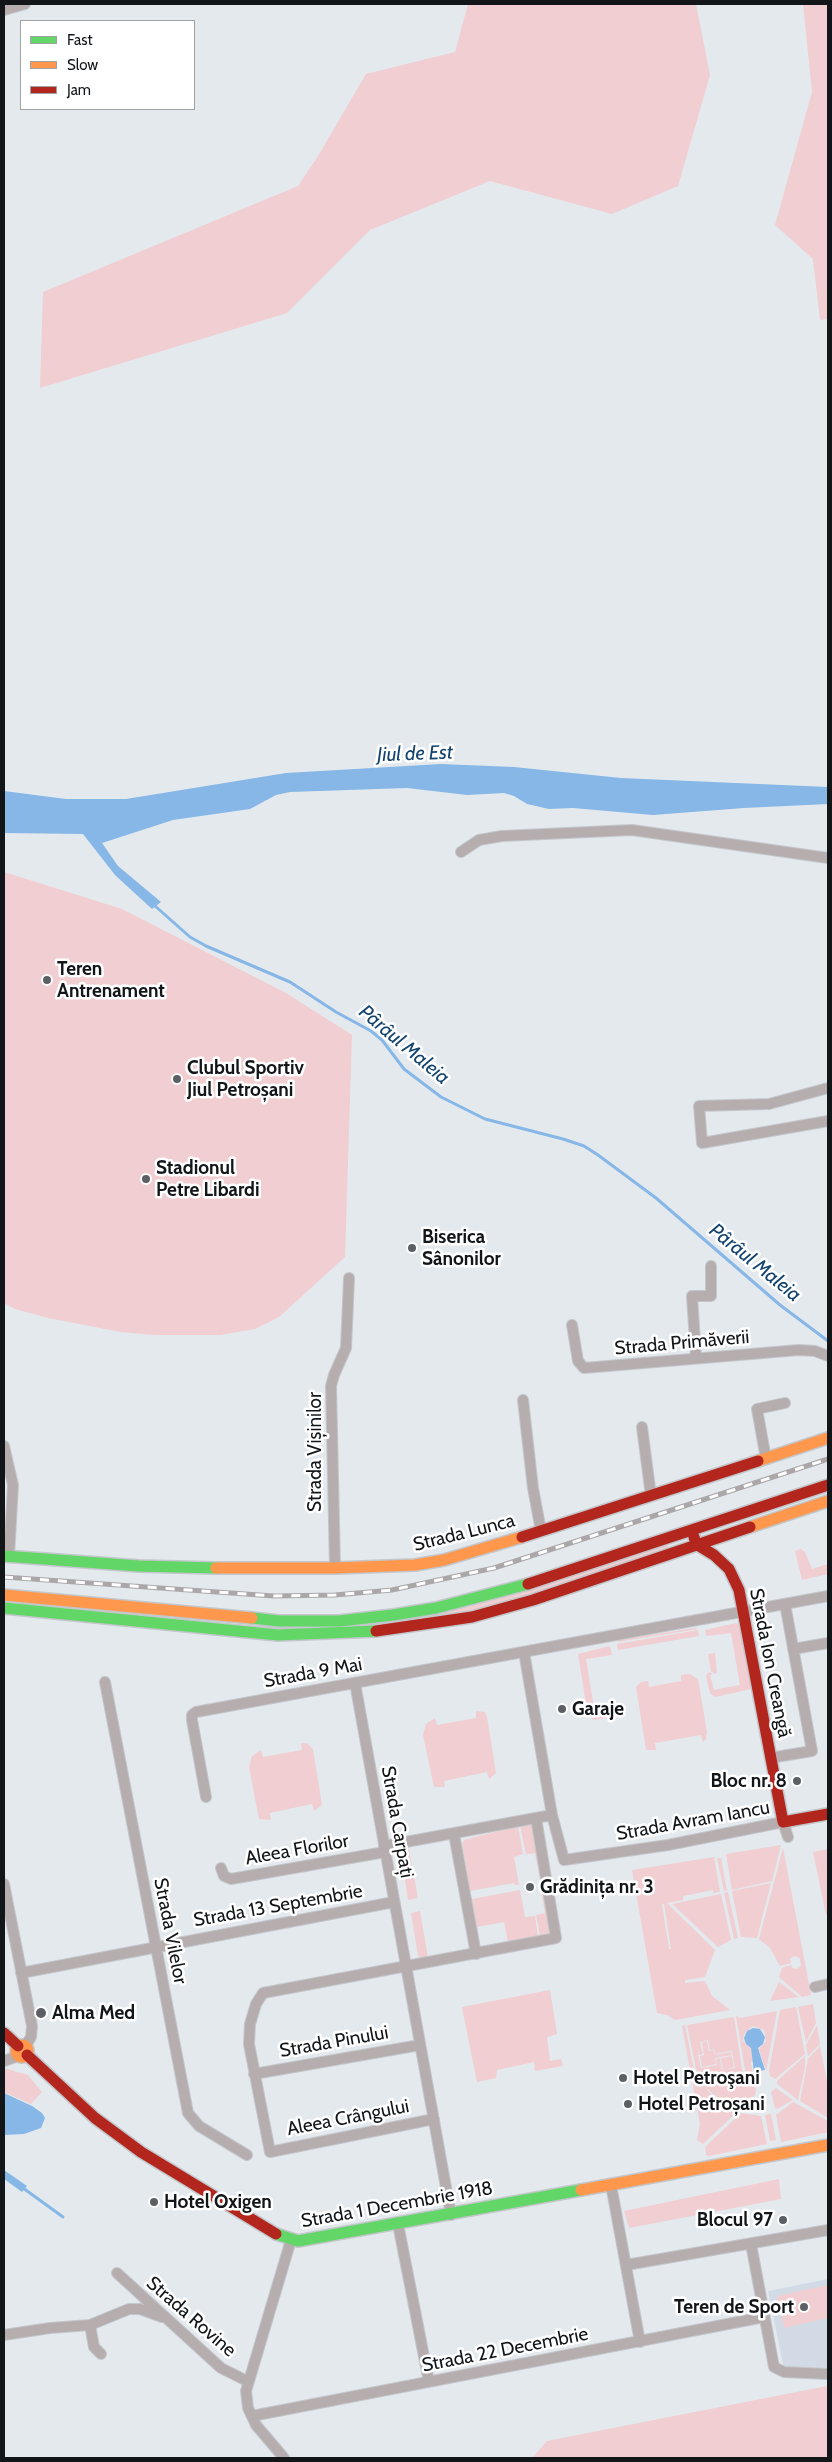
<!DOCTYPE html>
<html>
<head>
<meta charset="utf-8">
<style>
	body { margin:0 }
	#map { position:relative; width:832px; height:2462px; overflow:hidden; background:#e4e9ee; font-family:Cabin,sans-serif }
	canvas { display:block }
	.frame { position:absolute; inset:0; border:5px solid #131619; pointer-events:none }
	.legend { position:absolute; left:20px; top:20px; width:175px; height:90px; box-sizing:border-box; background:#fff; border:1px solid #a1a2a3; margin:0; padding:6px 9px; list-style:none; font-size:15px; color:#131619 }
	.legend li { display:flex; align-items:center; gap:10px; height:25px }
	.legend b { width:25px; border:1px solid #a1a2a3 }
</style>
</head>
<body>
<div id="map">
<canvas width="832" height="2462"></canvas>
<div class="frame"></div>
<ul class="legend">
<li><b style="height:6px;background:#63d668"></b>Fast</li>
<li><b style="height:6px;background:#ff974d"></b>Slow</li>
<li><b style="height:6px;background:#b3261e"></b>Jam</li>
</ul>
</div>
<script>
const context = document.querySelector('canvas').getContext('2d');
context.lineJoin = 'round';
function paint(path, color) {
  context.fillStyle = color;
  context.fill(path, 'evenodd');
}
function shape(rows) {
  const path = new Path2D();
  for (const r of rows) {
    if (r.length === 3) {
      path.moveTo(r[0] + r[2], r[1]);
      path.arc(r[0], r[1], r[2], 0, 2 * Math.PI);
      continue;
    }
    path.moveTo(r[0], r[1]);
    for (let i = 2; i < r.length; i += 2) path.lineTo(r[i], r[i + 1]);
  }
  return path;
}
function trace(path, color, width, dash) {
  context.strokeStyle = color;
  context.lineWidth = width;
  context.lineCap = dash ? 'butt' : 'round';
  context.setLineDash(dash || []);
  context.stroke(path);
}
function drawText(font, color, halo, rows, align = 'center') {
  context.font = font + ' Cabin,sans-serif';
  context.lineWidth = 5;
  context.setLineDash([]);
  context.textBaseline = 'middle';
  context.strokeStyle = halo;
  context.fillStyle = color;
  for (const [text, x, y, turn = 0] of rows) {
    context.save();
    context.translate(x, y);
    context.rotate((+turn || 0) * Math.PI / 180);
    context.textAlign = isNaN(turn) ? turn : align;
    if (halo) context.strokeText(text, 0, 0);
    context.fillText(text, 0, 0);
    context.restore();
  }
}
paint(shape([
	[828,2279,828,2370,784,2369,768,2291]
]), '#d2dbe5');
paint(shape([
	[468,4,696,4,710,75,678,186,612,214,490,181,370,230,287,313,40,388,43,292,298,186,318,156,366,74,455,52],
	[803,4,828,4,828,319,820,320,813,259,775,225,812,92],
	[4,872,122,909,286,993,352,1035,345,1257,279,1317,255,1329,220,1335,156,1335,121,1332,48,1318,15,1309,4,1303],
	[667,1544,668,1548,504,1603,444,1616,383,1625,332,1626],
	[801,1549,805,1552,812,1569,828,1564,828,1574,802,1580,795,1551],
	[736,1623,740,1625,751,1689,715,1697,710,1693,706,1676,709,1672,713,1674,710,1675,714,1690,740,1685,731,1633,706,1636,705,1630],
	[695,1628,698,1629,617,1642,619,1640],
	[698,1630,699,1636,618,1650,617,1644],
	[610,1646,612,1655,586,1659,595,1714,622,1710,623,1715,594,1720,588,1716,578,1654],
	[715,1653,717,1673,715,1674,711,1671,708,1654],
	[690,1674,698,1679,707,1732,706,1739,703,1742,701,1735,655,1743,656,1750,646,1750,636,1687,641,1682,648,1681,649,1687,681,1681,681,1675],
	[476,1711,485,1712,487,1717,496,1773,489,1779,487,1772,444,1781,445,1787,434,1787,423,1735,426,1724,435,1718,437,1725,476,1718],
	[301,1743,307,1743,313,1749,322,1805,314,1811,312,1804,270,1813,271,1820,259,1819,249,1767,252,1756,261,1750,263,1757,302,1750],
	[532,1824,544,1881,540,1881,535,1853,526,1854,520,1825],
	[518,1826,523,1854,514,1857,519,1885,515,1885,514,1883,470,1891,462,1844,464,1840],
	[781,1845,772,1881,732,1890,726,1854],
	[783,1848,811,1995,802,1997,779,1977,782,1968,791,1965,792,1968,797,1969,801,1966,800,1958,794,1956,790,1959,791,1963,780,1966,770,1948,759,1939],
	[406,1849,409,1849,418,1898,408,1900,401,1855],
	[828,1849,828,1915,826,1915,813,1852],
	[714,1857,720,1892,713,1893,713,1890,683,1896,683,1900,667,1903,715,1950,705,1977,685,1980,685,1983,705,1981,712,1996,730,2010,675,2020,667,2015,657,2013,632,1870],
	[662,1904,664,1904,671,1949,669,1949],
	[717,1858,721,1858,727,1891,724,1891],
	[771,1883,757,1938,741,1937,732,1891],
	[545,1884,552,1934,540,1937,536,1915,545,1913,540,1885],
	[520,1890,525,1917,535,1916,538,1937,508,1943,504,1922,477,1927,472,1899],
	[728,1892,738,1938,734,1939,724,1893],
	[721,1894,731,1940,718,1947,672,1904],
	[420,1911,428,1958,423,1959,418,1956,411,1913],
	[779,1982,799,1997,770,2001],
	[550,1990,557,2034,547,2037,550,2061,561,2059,563,2066,535,2071,534,2062,497,2070,496,2078,477,2082,462,2007],
	[813,2004,816,2023,806,2042,798,2007],
	[796,2007,805,2054,775,2079,770,2076,769,2071,780,2010],
	[777,2011,766,2071,759,2049,766,2041,764,2030,753,2026,744,2034,743,2041,751,2049,753,2061,751,2062,753,2074,748,2075,745,2070,736,2016,740,2018],
	[734,2017,743,2075,747,2078,754,2077,756,2091,755,2095,741,2107,723,2102,705,2087,696,2069,687,2025],
	[708,2040,710,2050,714,2049,715,2054,732,2051,735,2068,722,2070,720,2058,716,2059,717,2065,701,2068,698,2055,703,2054,700,2042],
	[685,2025,694,2070,699,2080,715,2099,736,2111,735,2114,703,2144,697,2140,700,2124,682,2026],
	[817,2025,820,2044,808,2056,806,2045],
	[707,2041,709,2051,713,2050,715,2055,731,2052,732,2055,715,2058,716,2064,702,2067,700,2056,704,2055,702,2042],
	[820,2046,828,2087,828,2118,800,2101,808,2059],
	[732,2056,734,2067,723,2070,721,2058],
	[805,2056,805,2067,798,2100,777,2084,777,2081],
	[4,2068,28,2075,42,2092,31,2104,4,2092],
	[776,2088,793,2100,777,2109,775,2108,771,2092],
	[755,2098,758,2099,760,2111,757,2112,750,2111,745,2108],
	[793,2102,828,2121,828,2132,781,2142,776,2115],
	[741,2113,761,2116,767,2144,709,2156,706,2155,705,2147],
	[771,2114,776,2140,770,2141,765,2115],
	[779,2179,781,2199,629,2228,624,2211],
	[828,2285,828,2318,784,2328,777,2296],
	[827,2386,828,2458,532,2458,547,2441]
]), '#f0ced1');
paint(shape([
	[441,764,514,767,621,778,828,787,828,804,744,808,653,815,573,808,549,809,527,804,514,796,504,793,467,795,407,788,290,792,276,795,250,809,173,820,102,843,118,866,161,902,152,909,115,875,83,834,4,833,4,791,66,799,126,799,286,773],
	[753,2028,760,2029,765,2037,763,2044,758,2048,765,2070,754,2072,751,2048,746,2044,744,2038,747,2031],
	[4,2093,32,2106,42,2113,45,2118,41,2128,24,2134,4,2135],
	[4,2170,27,2186,22,2192,4,2179]
]), '#86b7e6');
trace(shape([
	[154,905,190,937,206,946,290,982,336,1012,371,1031,382,1040,404,1069,441,1097,485,1119,563,1139,584,1146,598,1155,656,1198,780,1305,828,1341],
	[23,2188,63,2217]
]), '#86b7e6', 3);
const street = shape([
	[4,10,25,4],
	[461,852,479,840,502,836,632,830,828,858],
	[828,1088,769,1104,699,1106,702,1143,828,1121],
	[572,1325,578,1361,584,1368,799,1350,815,1351,828,1356],
	[696,1357,692,1296,711,1296,711,1266],
	[523,1400,533,1488,541,1531],
	[642,1427,651,1496],
	[4,1446,13,1485,9,1557],
	[766,1459,757,1409,785,1403],
	[335,1568,331,1386,334,1375,346,1348,349,1278],
	[793,1649,828,1643],
	[524,1652,552,1815,564,1860,668,1845,783,1822,788,1837],
	[105,1682,188,2113,199,2126,247,2155],
	[355,1683,451,2215],
	[770,1758,812,1751,785,1604],
	[206,1797,192,1720,192,1715,196,1712,828,1596],
	[454,1834,476,1954],
	[384,1846,552,1815],
	[221,1868,224,1876,231,1879,385,1852],
	[4,1884,32,2026,31,2037,26,2045],
	[21,1973,394,1902],
	[815,1987,828,1984],
	[4,2061,18,2056],
	[254,2074,420,2045],
	[434,2119,270,2152,249,2044,250,2024,256,2004,263,1993,556,1938,536,1818],
	[611,2185,640,2342],
	[398,2224,429,2382],
	[751,2244,774,2367,784,2372,828,2374],
	[626,2265,828,2230],
	[117,2273,221,2368,247,2381],
	[90,2325,94,2347,101,2354],
	[4,2335,50,2328,90,2325,129,2309,140,2309,162,2317],
	[252,2416,764,2317],
	[284,2458,256,2425,248,2408,246,2391,291,2240]
]);
const fast = shape([
	[4,1556,139,1566,216,1568],
	[4,1608,278,1635,376,1631],
	[252,1618,279,1621,339,1621,393,1615,436,1608,528,1584],
	[276,2234,298,2241,581,2190]
]);
const slow = shape([
	[758,1461,828,1438],
	[750,1527,828,1501],
	[216,1568,335,1568,415,1565,444,1560,522,1537],
	[4,1595,252,1618],
	[22,2051,6],
	[581,2190,828,2145]
]);
const jam = shape([
	[522,1537,758,1461],
	[694,1537,696,1544,714,1555,729,1569,739,1590,783,1822,828,1814],
	[528,1584,828,1485],
	[376,1631,472,1617,533,1600,750,1527],
	[4,2033,18,2046],
	[27,2055,95,2118,141,2152,276,2234]
]);
trace(street, '#c3c7cb', 12);
trace(fast, '#c3c7cb', 14);
trace(slow, '#c3c7cb', 14);
trace(jam, '#c3c7cb', 14);
trace(street, '#b6adae', 10);
trace(fast, '#63d668', 11);
trace(slow, '#ff974d', 11);
trace(jam, '#b3261e', 11);
const rail = shape([
	[4,1577,274,1596,335,1595,392,1590,494,1568,828,1459]
]);
trace(rail, '#aba7a8', 5);
trace(rail, '#fff', 3, [9]);
for (const [x, y, r, color] of [
	[47,980,5,"#5c6064"],
	[177,1079,5,"#5c6064"],
	[146,1179,5,"#5c6064"],
	[412,1248,5,"#5c6064"],
	[562,1709,5,"#5c6064"],
	[797,1781,5,"#5c6064"],
	[530,1887,5,"#5c6064"],
	[41,2013,6,"#5c6064"],
	[623,2078,5,"#5c6064"],
	[628,2104,5,"#5c6064"],
	[154,2202,5,"#5c6064"],
	[783,2220,5,"#5c6064"],
	[804,2307,5,"#5c6064"]
]) {
  const dot = new Path2D();
  dot.arc(x, y, r, 0, 2 * Math.PI);
  context.fillStyle = color;
  context.fill(dot);
  trace(dot, '#fff', 2);
}
drawText('bold 19px', '#131619', '#fff', [
	["Teren",57,969],
	["Antrenament",57,991],
	["Clubul Sportiv",187,1068],
	["Jiul Petroșani",187,1090],
	["Stadionul",156,1168],
	["Petre Libardi",156,1190],
	["Biserica",422,1237],
	["Sânonilor",422,1259],
	["Garaje",572,1709],
	["Bloc nr. 8",787,1781,"right"],
	["Grădinița nr. 3",540,1887],
	["Alma Med",52,2013],
	["Hotel Petroşani",633,2078],
	["Hotel Petroșani",638,2104],
	["Hotel Oxigen",164,2202],
	["Blocul 97",773,2220,"right"],
	["Teren de Sport",794,2307,"right"]
], 'left');
drawText('19px', '#131619', '#fff', [
	["Strada Primăverii",682,1343,-5],
	["Strada Vișinilor",315,1452,-90],
	["Strada Lunca",464,1533,-14],
	["Strada Ion Creangă",770,1663,79],
	["Strada 9 Mai",313,1673,-10],
	["Strada Avram Iancu",693,1821,-10],
	["Strada Carpați",397,1822,80],
	["Aleea Florilor",297,1850,-10],
	["Strada 13 Septembrie",278,1906,-10],
	["Strada Vilelor",170,1931,79],
	["Strada Pinului",334,2042,-10],
	["Aleea Crângului",348,2118,-11],
	["Strada 1 Decembrie 1918",397,2205,-10],
	["Strada Rovine",191,2317,41],
	["Strada 22 Decembrie",505,2350,-11]
]);
drawText('italic 20px', '#13446f', '#fff', [
	["Jiul de Est",415,754,-2],
	["Pârâul Maleia",404,1045,40],
	["Pârâul Maleia",755,1263,39]
]);
</script>
</body>
</html>
